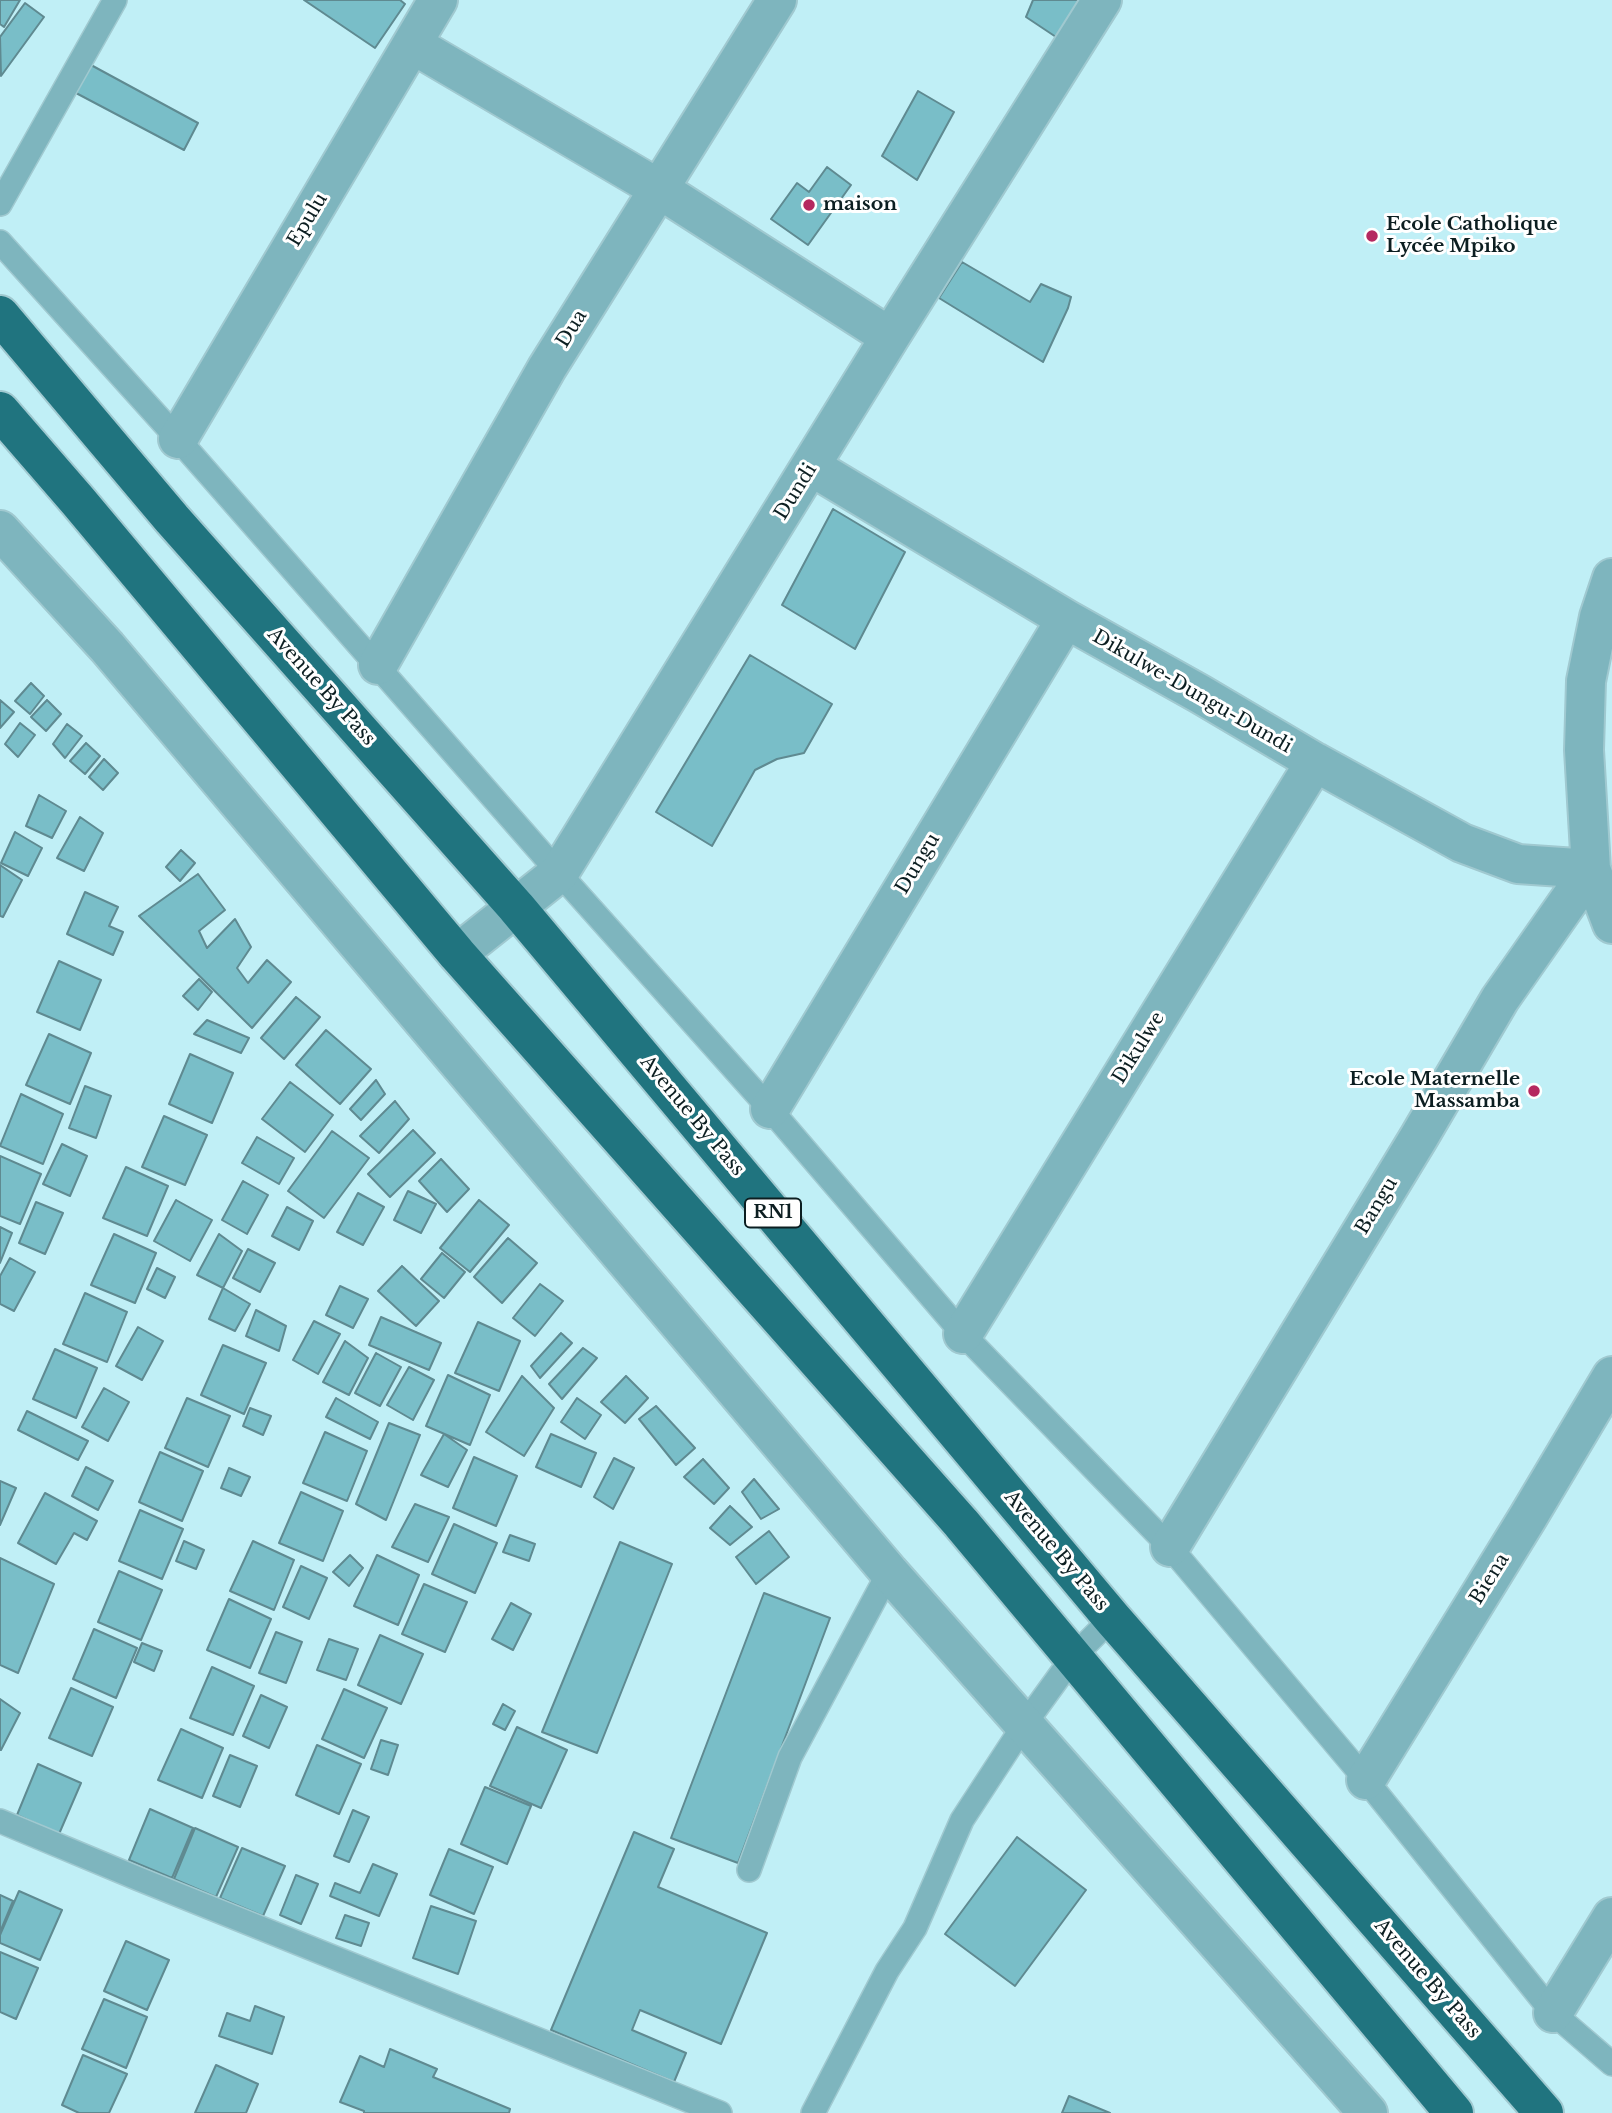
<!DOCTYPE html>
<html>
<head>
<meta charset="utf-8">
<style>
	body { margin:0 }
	canvas { display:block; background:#c0eff6 }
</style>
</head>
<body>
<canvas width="1612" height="2113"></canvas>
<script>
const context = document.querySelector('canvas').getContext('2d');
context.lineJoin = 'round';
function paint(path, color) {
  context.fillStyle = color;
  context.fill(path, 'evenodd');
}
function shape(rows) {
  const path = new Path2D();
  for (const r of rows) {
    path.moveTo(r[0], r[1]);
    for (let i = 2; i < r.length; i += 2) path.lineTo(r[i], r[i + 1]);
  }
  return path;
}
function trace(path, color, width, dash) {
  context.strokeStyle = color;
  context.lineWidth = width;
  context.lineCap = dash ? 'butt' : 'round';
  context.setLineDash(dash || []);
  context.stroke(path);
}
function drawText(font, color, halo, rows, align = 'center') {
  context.font = font + ' "Libre Baskerville",serif';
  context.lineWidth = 6;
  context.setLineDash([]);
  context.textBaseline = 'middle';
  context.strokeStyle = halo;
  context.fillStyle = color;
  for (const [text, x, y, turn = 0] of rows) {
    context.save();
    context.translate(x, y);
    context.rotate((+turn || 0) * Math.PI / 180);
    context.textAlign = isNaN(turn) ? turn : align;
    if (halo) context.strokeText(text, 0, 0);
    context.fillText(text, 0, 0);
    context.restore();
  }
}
const building = shape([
	[0,0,20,0,4,27,0,24,0,0],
	[304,0,400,0,405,4,375,48,304,0],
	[1033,0,1085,0,1062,41,1026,17,1033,0],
	[25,3,44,17,1,76,0,37,25,3],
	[91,65,198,123,184,150,76,93,91,65],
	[918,91,954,112,917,180,882,156,918,91],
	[827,167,851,185,808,245,771,219,797,183,809,192,827,167],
	[962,262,1030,302,1041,284,1071,297,1068,308,1043,362,939,298,962,262],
	[833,509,905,552,855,649,782,605,833,509],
	[750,655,832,704,804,753,777,759,755,770,712,846,656,812,750,655],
	[31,683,44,696,30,714,15,701,31,683],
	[0,700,14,712,0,728,0,700],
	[47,700,61,714,46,731,31,717,47,700],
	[20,723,35,735,18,757,5,744,20,723],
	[67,724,82,736,65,758,53,744,67,724],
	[86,743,100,756,85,774,70,761,86,743],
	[104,759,118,773,103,790,89,777,104,759],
	[39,795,66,811,52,838,26,826,39,795],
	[80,817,103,833,84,871,57,858,80,817],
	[15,832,42,848,28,876,1,863,15,832],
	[181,850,195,863,180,881,166,867,181,850],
	[0,865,22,880,3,917,0,916,0,865],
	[198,874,225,910,199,931,207,948,235,919,251,947,237,968,248,983,267,960,291,982,252,1028,139,916,198,874],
	[85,892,118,907,109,926,123,932,113,955,67,934,85,892],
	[59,961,101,980,80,1030,37,1012,59,961],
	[199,979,212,992,198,1010,183,996,199,979],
	[296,997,320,1017,284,1059,261,1038,296,997],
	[207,1020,249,1038,241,1053,194,1034,207,1020],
	[326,1030,371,1069,340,1104,296,1065,326,1030],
	[49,1034,91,1053,70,1104,26,1085,49,1034],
	[190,1054,233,1073,212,1123,169,1104,190,1054],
	[376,1080,385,1094,361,1120,350,1109,376,1080],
	[290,1082,333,1115,305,1152,262,1119,290,1082],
	[85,1086,111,1096,96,1138,69,1128,85,1086],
	[21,1094,63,1114,43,1164,0,1146,21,1094],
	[395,1101,409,1119,379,1153,360,1136,395,1101],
	[164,1116,207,1135,185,1185,142,1167,164,1116],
	[413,1130,435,1153,390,1197,368,1174,413,1130],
	[332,1131,369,1158,324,1218,288,1191,332,1131],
	[257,1137,294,1158,279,1184,242,1163,257,1137],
	[62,1144,87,1156,70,1196,43,1184,62,1144],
	[0,1156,41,1174,20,1224,0,1216,0,1156],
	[441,1159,469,1189,447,1212,419,1181,441,1159],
	[126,1167,168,1186,147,1236,103,1218,126,1167],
	[243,1181,268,1195,247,1234,222,1220,243,1181],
	[408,1191,436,1204,421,1233,394,1220,408,1191],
	[358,1193,384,1207,363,1245,337,1232,358,1193],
	[176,1200,212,1220,190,1261,154,1241,176,1200],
	[479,1200,509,1225,470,1272,440,1248,479,1200],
	[36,1202,63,1213,45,1254,19,1243,36,1202],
	[287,1207,313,1221,299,1250,272,1236,287,1207],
	[0,1227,12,1233,0,1263,0,1227],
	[114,1234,156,1253,135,1303,91,1285,114,1234],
	[219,1234,242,1251,223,1288,197,1275,219,1234],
	[508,1238,537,1263,502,1303,474,1277,508,1238],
	[248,1249,275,1263,260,1292,233,1278,248,1249],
	[442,1253,465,1272,444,1298,421,1279,442,1253],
	[10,1258,35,1272,14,1311,0,1304,0,1276,10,1258],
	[402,1266,439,1301,416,1326,378,1291,402,1266],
	[157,1268,175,1277,165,1298,147,1289,157,1268],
	[540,1284,563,1301,535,1336,513,1318,540,1284],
	[340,1286,368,1299,353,1328,326,1315,340,1286],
	[223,1288,250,1304,235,1331,209,1319,223,1288],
	[85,1293,127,1312,107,1362,63,1344,85,1293],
	[256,1310,286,1326,279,1351,246,1336,256,1310],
	[381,1317,441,1343,429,1370,369,1345,381,1317],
	[314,1321,340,1334,318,1374,293,1360,314,1321],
	[478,1322,520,1341,499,1391,455,1373,478,1322],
	[138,1327,163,1341,142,1380,116,1366,138,1327],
	[561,1333,572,1343,540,1378,531,1366,561,1333],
	[345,1341,368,1358,349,1395,323,1382,345,1341],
	[223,1345,266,1363,244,1414,201,1395,223,1345],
	[583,1348,597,1358,562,1399,549,1384,583,1348],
	[55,1349,97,1368,76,1418,33,1399,55,1349],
	[376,1353,401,1367,380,1406,355,1393,376,1353],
	[409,1367,434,1380,413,1420,387,1405,409,1367],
	[448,1375,490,1395,470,1445,426,1426,448,1375],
	[522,1376,554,1408,524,1456,486,1432,522,1376],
	[626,1376,648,1398,625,1423,601,1402,626,1376],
	[104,1388,129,1402,108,1441,82,1427,104,1388],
	[187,1398,230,1416,208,1467,165,1448,187,1398],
	[336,1398,378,1422,370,1439,326,1417,336,1398],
	[577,1398,601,1415,585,1439,561,1422,577,1398],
	[656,1406,695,1448,676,1465,639,1419,656,1406],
	[250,1408,271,1416,263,1435,243,1426,250,1408],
	[27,1411,88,1441,78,1460,18,1430,27,1411],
	[389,1423,420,1435,386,1520,356,1504,389,1423],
	[325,1432,367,1451,347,1501,303,1483,325,1432],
	[444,1434,467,1450,448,1487,421,1475,444,1434],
	[551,1434,596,1453,581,1487,536,1467,551,1434],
	[160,1452,203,1471,182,1521,139,1502,160,1452],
	[474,1457,517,1476,496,1526,453,1508,474,1457],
	[614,1458,634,1468,613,1509,594,1497,614,1458],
	[703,1459,729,1488,714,1504,684,1477,703,1459],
	[86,1467,113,1481,98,1510,72,1496,86,1467],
	[229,1468,250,1477,241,1496,221,1488,229,1468],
	[754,1479,779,1509,761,1519,742,1492,754,1479],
	[0,1481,16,1488,0,1525,0,1481],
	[301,1492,343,1511,323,1561,279,1543,301,1492],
	[45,1493,97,1521,87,1540,74,1533,56,1564,18,1543,45,1493],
	[415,1504,449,1517,428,1562,392,1547,415,1504],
	[730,1506,752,1527,730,1545,710,1528,730,1506],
	[140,1510,183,1529,162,1579,119,1561,140,1510],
	[454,1524,497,1543,475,1593,432,1574,454,1524],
	[769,1531,789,1557,756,1584,736,1557,769,1531],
	[510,1535,535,1544,529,1561,503,1552,510,1535],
	[184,1541,204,1550,196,1569,176,1561,184,1541],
	[253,1541,294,1560,274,1610,230,1591,253,1541],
	[620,1542,672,1564,597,1753,542,1732,620,1542],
	[350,1555,363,1568,349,1586,333,1572,350,1555],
	[377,1555,419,1575,398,1625,354,1606,377,1555],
	[0,1558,54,1584,18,1673,0,1665,0,1558],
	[301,1566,327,1578,309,1619,283,1607,301,1566],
	[119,1571,162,1590,141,1640,98,1622,119,1571],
	[424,1584,467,1602,445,1652,402,1634,424,1584],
	[764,1593,830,1618,738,1863,671,1838,764,1593],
	[229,1599,271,1619,250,1668,207,1650,229,1599],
	[511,1603,531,1614,513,1650,492,1639,511,1603],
	[94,1629,137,1648,116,1698,73,1679,94,1629],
	[276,1632,302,1642,286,1683,259,1673,276,1632],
	[380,1635,423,1654,401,1704,358,1685,380,1635],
	[329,1639,358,1649,346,1680,317,1670,329,1639],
	[142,1643,162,1651,154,1671,134,1662,142,1643],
	[212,1667,254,1686,233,1735,190,1718,212,1667],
	[71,1688,113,1707,92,1756,49,1738,71,1688],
	[344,1689,387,1708,364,1758,322,1739,344,1689],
	[261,1695,287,1707,269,1748,243,1736,261,1695],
	[0,1699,20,1713,1,1750,0,1750,0,1699],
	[503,1704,515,1711,505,1730,493,1724,503,1704],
	[517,1727,567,1750,541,1808,490,1786,517,1727],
	[181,1729,223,1748,202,1798,158,1780,181,1729],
	[381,1740,398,1745,388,1775,371,1769,381,1740],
	[317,1745,361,1764,339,1814,296,1795,317,1745],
	[230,1755,257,1766,240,1807,213,1796,230,1755],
	[38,1764,81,1783,59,1834,17,1815,38,1764],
	[485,1787,531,1806,507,1864,461,1844,485,1787],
	[150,1809,193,1828,172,1878,129,1860,150,1809],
	[353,1810,369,1817,349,1862,334,1856,353,1810],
	[195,1828,238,1847,216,1897,174,1879,195,1828],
	[634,1832,674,1849,658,1887,767,1933,721,2044,640,2010,632,2030,686,2053,674,2082,551,2030,634,1832],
	[1017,1837,1086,1890,1015,1986,945,1934,1017,1837],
	[242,1848,285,1866,263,1916,220,1898,242,1848],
	[449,1849,493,1867,474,1914,430,1895,449,1849],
	[373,1864,397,1874,379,1916,330,1896,335,1883,360,1893,373,1864],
	[296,1875,318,1884,301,1924,280,1915,296,1875],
	[19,1891,62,1910,40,1960,0,1943,0,1935,19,1891],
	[0,1895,13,1901,0,1932,0,1895],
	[431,1906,476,1921,458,1974,413,1958,431,1906],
	[345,1915,369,1923,361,1946,336,1938,345,1915],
	[126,1941,169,1960,147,2010,104,1991,126,1941],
	[0,1952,38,1968,16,2019,0,2012,0,1952],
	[104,1999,147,2017,126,2068,82,2049,104,1999],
	[255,2006,284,2017,272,2054,219,2036,227,2013,250,2021,255,2006],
	[390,2049,437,2069,433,2077,510,2109,509,2113,364,2113,364,2111,340,2102,360,2056,384,2067,390,2049],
	[83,2055,127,2074,109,2113,79,2113,62,2105,83,2055],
	[216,2065,258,2084,246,2113,195,2113,216,2065],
	[1069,2096,1110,2113,1062,2113,1069,2096]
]);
paint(building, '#79bec8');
trace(building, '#5f8a91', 2);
const lane = shape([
	[0,204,115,0],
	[0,242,178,439,559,873,770,1109,963,1334,1170,1547,1366,1780,1553,2013,1612,2064],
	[0,1821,139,1879,720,2113],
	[749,1870,790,1757,889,1572],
	[813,2113,887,1971,915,1928,962,1820,1024,1725,1074,1656,1112,1618]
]);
const street = shape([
	[412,44,659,189,890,337],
	[178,439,438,0],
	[812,467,1066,619,1200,694,1315,762,1462,843,1518,864,1591,869],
	[0,530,107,647,889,1572,1368,2113],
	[1612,578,1599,617,1586,681,1584,750,1591,869,1612,924],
	[378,665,547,368,777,0],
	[457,954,559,873,890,337,1102,0],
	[770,1109,1066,619],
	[963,1334,1315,762],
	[1170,1547,1419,1137,1500,999,1591,869],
	[1366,1780,1528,1517,1612,1376],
	[1553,2013,1612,1917]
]);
const highway = shape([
	[0,315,172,519,516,907,1112,1618,1544,2113],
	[0,411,78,501,457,954,961,1523,1454,2113]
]);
trace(lane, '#a0c9d0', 26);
trace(street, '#a0c9d0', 42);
trace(highway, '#a0c9d0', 42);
trace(lane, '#7eb5be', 23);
trace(street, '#7eb5be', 38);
trace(highway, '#20747f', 38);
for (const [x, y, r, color] of [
	[809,205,7,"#b52860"],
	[1372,236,7,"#b52860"],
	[1534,1091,7,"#b52860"]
]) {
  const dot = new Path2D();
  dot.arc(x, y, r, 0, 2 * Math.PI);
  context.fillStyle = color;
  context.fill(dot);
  trace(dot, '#fff', 2.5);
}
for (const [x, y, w] of [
	[773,1213,56]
]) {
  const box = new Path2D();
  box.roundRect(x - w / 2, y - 14.5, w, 29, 5);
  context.fillStyle = '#fff';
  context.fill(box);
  trace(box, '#0c1e21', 2);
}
drawText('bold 18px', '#0c1e21', null, [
	["RN1",773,1213]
]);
drawText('bold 19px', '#0c1e21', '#fff', [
	["maison",823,205],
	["Ecole Catholique",1386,225],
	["Lycée Mpiko",1386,247],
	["Ecole Maternelle",1520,1080,"right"],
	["Massamba",1520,1102,"right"]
], 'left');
drawText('19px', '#0c1e21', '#fff', [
	["Epulu",308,220,-59],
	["Dua",572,329,-58],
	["Dundi",796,492,-58],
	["Avenue By Pass",321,687,48],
	["Dikulwe-Dungu-Dundi",1192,692,30],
	["Dungu",918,864,-59],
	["Dikulwe",1139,1048,-58],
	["Avenue By Pass",692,1116,50],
	["Bangu",1377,1206,-59],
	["Avenue By Pass",1056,1551,50],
	["Biena",1490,1579,-58],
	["Avenue By Pass",1427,1979,49]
]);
</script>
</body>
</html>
